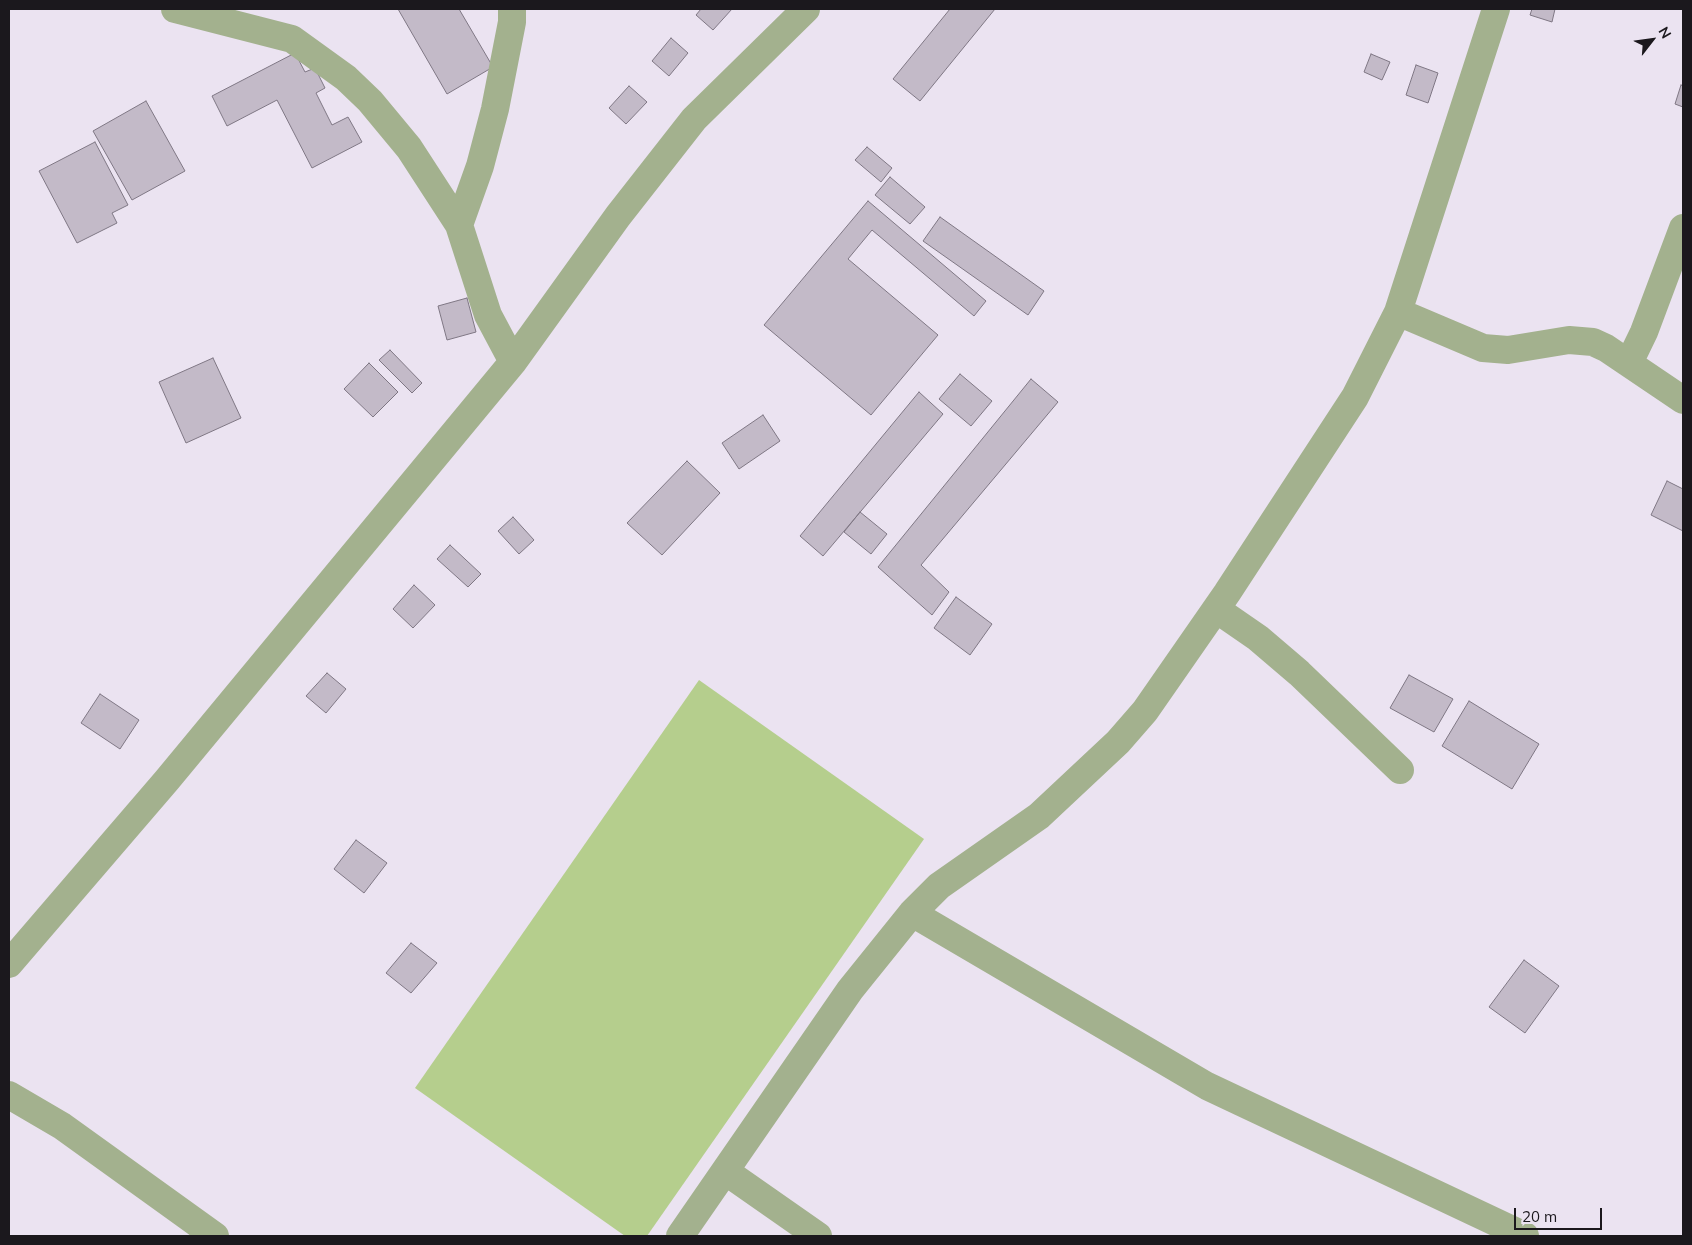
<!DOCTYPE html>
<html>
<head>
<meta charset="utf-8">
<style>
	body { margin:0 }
	#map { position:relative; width:1692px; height:1245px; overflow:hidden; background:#ebe3f1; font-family:Mulish,sans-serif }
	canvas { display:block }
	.frame { position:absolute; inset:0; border:10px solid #1b181d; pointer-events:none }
	.north { position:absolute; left:1627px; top:15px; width:50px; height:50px; -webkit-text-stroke:4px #ebe3f1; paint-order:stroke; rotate:60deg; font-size:14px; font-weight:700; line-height:20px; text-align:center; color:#1b181d }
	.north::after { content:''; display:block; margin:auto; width:18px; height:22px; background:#1b181d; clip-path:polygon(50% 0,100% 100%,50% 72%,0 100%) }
	.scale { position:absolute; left:1514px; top:1208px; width:88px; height:22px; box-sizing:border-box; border:2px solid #1b181d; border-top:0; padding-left:6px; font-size:15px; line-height:18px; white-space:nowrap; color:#1b181d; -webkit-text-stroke:4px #ebe3f1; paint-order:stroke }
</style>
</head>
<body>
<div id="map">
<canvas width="1692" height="1245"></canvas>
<div class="frame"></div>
<div class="north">N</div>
<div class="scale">20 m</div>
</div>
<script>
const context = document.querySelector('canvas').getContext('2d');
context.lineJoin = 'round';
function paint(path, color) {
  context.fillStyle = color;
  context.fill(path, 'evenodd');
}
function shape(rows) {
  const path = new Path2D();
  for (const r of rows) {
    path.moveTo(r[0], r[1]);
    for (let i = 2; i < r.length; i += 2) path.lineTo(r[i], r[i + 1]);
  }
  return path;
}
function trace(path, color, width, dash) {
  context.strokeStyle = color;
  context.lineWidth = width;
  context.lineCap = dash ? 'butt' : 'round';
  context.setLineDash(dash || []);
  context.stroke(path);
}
paint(shape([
	[699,680,924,839,647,1236,625,1236,415,1088]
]), '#b5ce8d');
const building = shape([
	[398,9,459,9,493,67,447,94,398,9],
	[701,9,732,9,713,30,696,15,701,9],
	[950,9,995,9,920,101,893,79,950,9],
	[1532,9,1555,9,1552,22,1530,15,1532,9],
	[671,38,688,53,669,76,652,61,671,38],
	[295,53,305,72,315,68,325,88,316,93,332,125,348,117,362,142,312,168,277,100,227,126,212,96,295,53],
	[1371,54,1390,62,1382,80,1364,72,1371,54],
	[1416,65,1438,73,1428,103,1406,95,1416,65],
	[1681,85,1683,86,1683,107,1675,104,1681,85],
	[629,86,647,102,626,124,609,108,629,86],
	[146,101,185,171,132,200,93,131,146,101],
	[95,142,128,205,112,213,117,223,77,243,39,171,95,142],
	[867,147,892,168,881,182,855,160,867,147],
	[890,177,925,207,910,224,875,195,890,177],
	[868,201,986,301,974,316,872,230,848,259,938,335,871,415,764,325,868,201],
	[940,217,1044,291,1028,315,923,241,940,217],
	[467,298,476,332,447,340,438,306,467,298],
	[390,350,422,383,412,393,379,360,390,350],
	[213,358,241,418,186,443,159,382,213,358],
	[369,363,398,392,373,417,344,389,369,363],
	[960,374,992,401,971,426,939,399,960,374],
	[1031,379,1058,402,921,565,949,592,932,615,878,567,1031,379],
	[919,392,943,414,823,556,800,536,919,392],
	[763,415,780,441,739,469,722,443,763,415],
	[687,461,720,493,662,555,627,523,687,461],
	[1667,481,1683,489,1683,531,1651,515,1667,481],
	[860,512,887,534,871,554,844,532,860,512],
	[513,517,534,540,519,554,498,531,513,517],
	[450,545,481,574,468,587,437,559,450,545],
	[414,585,435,605,413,628,393,609,414,585],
	[956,597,992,624,970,655,934,628,956,597],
	[327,673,346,689,326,713,306,696,327,673],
	[1409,675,1453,699,1434,732,1390,708,1409,675],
	[100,694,139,720,120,749,81,723,100,694],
	[1469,701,1539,744,1512,789,1442,746,1469,701],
	[356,840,387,863,364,893,334,869,356,840],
	[411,943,437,963,411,993,386,973,411,943],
	[1524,960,1559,986,1525,1033,1489,1007,1524,960]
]);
paint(building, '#c3bac8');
trace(building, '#7f7784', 1);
trace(shape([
	[175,9,292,39,346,78,370,101,409,148,459,225,488,315,513,362],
	[459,225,480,166,495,109,512,22,512,9],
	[1398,312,1483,348,1508,350,1569,340,1593,342,1606,348,1683,400],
	[1629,363,1644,332,1683,228],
	[1216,609,1258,638,1299,673,1400,770],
	[912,913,1207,1086,1525,1236],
	[9,964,167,780,513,362,618,216,694,119,806,9],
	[9,1095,62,1126,215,1236],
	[725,1171,818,1236],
	[680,1236,850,990,912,913,939,886,1039,816,1118,742,1145,711,1227,593,1355,397,1398,312,1496,9]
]), '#a3b18e', 28);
</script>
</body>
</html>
